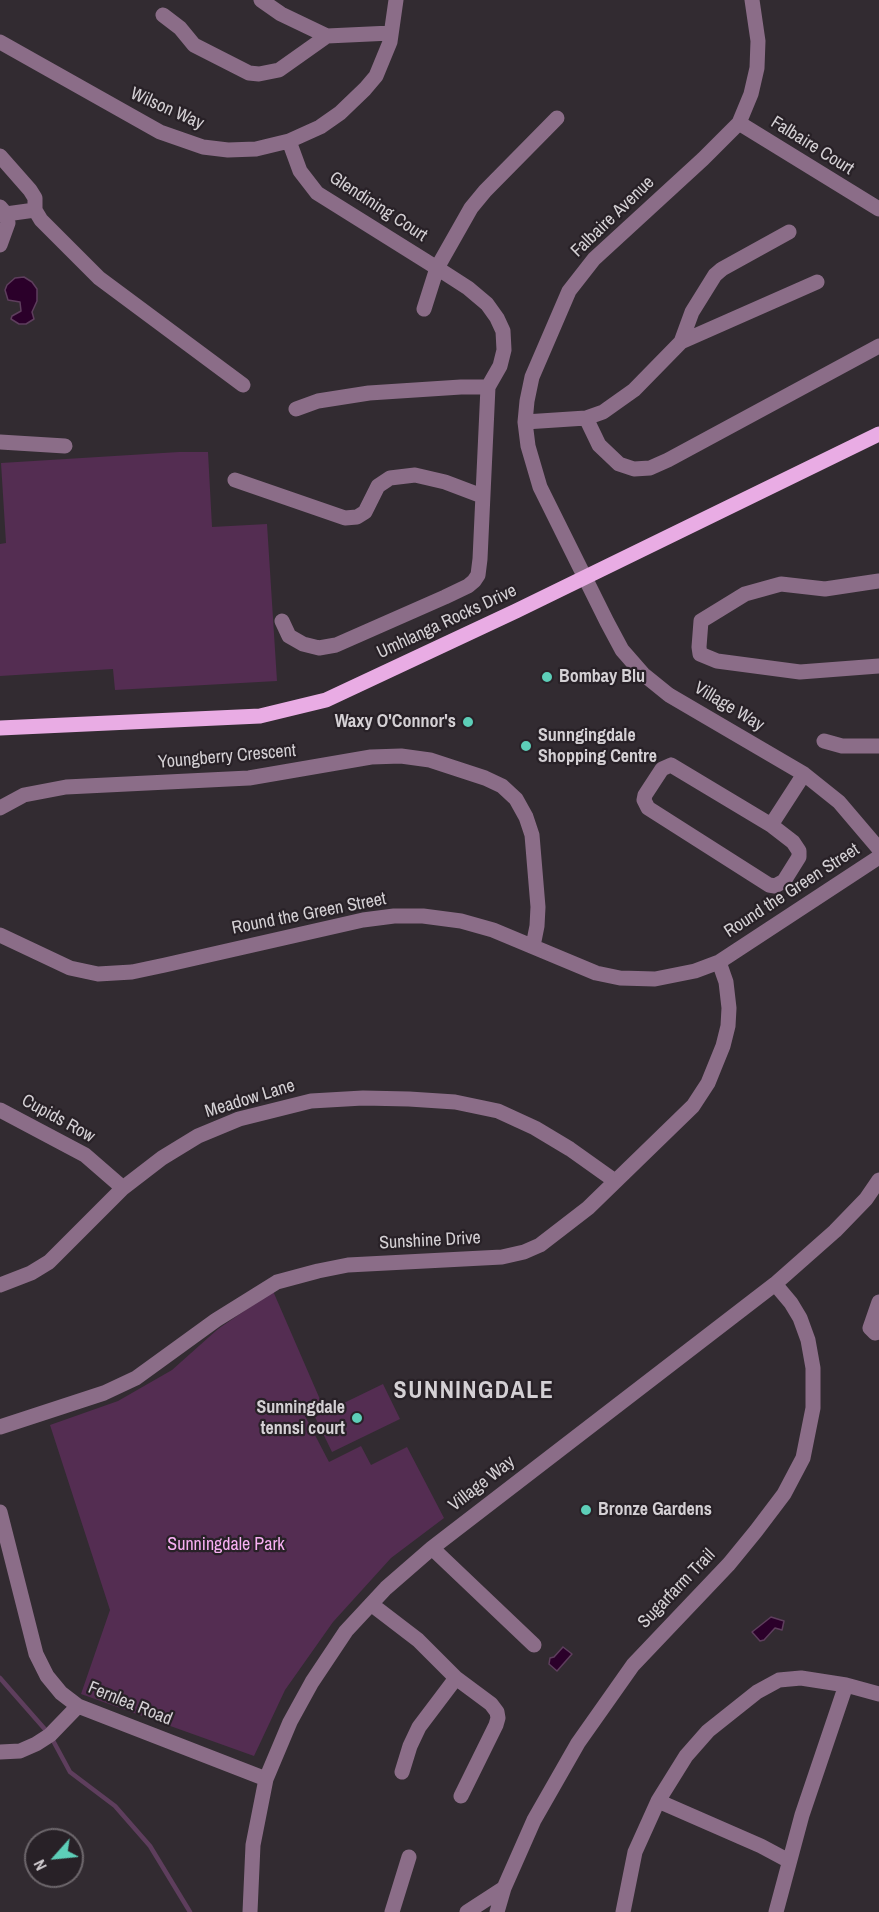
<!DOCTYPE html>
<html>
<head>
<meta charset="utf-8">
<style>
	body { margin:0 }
	#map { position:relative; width:879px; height:1912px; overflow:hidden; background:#322b31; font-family:"Archivo Narrow",sans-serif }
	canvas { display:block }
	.north { position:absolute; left:24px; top:1828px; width:60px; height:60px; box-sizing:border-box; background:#282127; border:2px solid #6d676c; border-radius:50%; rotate:243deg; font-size:16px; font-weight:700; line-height:24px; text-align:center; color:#d4d0d4 }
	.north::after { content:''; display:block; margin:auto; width:21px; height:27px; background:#5dceb8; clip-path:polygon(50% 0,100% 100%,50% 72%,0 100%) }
</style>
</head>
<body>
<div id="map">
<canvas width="879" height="1912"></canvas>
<div class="north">N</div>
</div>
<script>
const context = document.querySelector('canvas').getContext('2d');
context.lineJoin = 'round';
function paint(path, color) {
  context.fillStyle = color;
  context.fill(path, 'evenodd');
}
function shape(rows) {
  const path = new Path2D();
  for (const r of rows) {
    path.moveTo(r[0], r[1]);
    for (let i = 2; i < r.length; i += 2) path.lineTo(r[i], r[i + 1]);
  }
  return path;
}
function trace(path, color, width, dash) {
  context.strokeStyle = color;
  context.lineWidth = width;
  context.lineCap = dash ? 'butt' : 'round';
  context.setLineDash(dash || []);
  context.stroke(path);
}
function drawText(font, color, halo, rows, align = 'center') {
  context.font = font + ' "Archivo Narrow",sans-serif';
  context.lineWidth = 4.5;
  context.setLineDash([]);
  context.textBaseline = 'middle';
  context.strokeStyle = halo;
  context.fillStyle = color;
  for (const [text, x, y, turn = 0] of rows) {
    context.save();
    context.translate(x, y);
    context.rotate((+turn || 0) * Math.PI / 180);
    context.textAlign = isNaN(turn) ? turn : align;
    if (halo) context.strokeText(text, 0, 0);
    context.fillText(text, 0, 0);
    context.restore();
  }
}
paint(shape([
	[179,452,208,452,212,527,267,524,277,681,115,690,113,669,0,676,0,544,6,543,1,463],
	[273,1291,322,1404,304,1414,329,1462,361,1446,371,1465,407,1447,444,1518,391,1558,333,1622,285,1690,254,1756,81,1694,110,1610,50,1425,118,1401,172,1370,218,1329],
	[383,1384,400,1419,332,1452,315,1417]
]), '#542d52');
const water = shape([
	[24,277,32,282,37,289,37,301,32,312,34,319,26,324,19,324,11,319,12,316,21,311,20,302,8,300,5,290,7,285,15,278,24,277],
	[771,1617,784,1621,782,1630,775,1628,764,1640,760,1641,752,1632,771,1617],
	[563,1647,572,1654,557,1671,549,1664,550,1658,554,1657,563,1647]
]);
paint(water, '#2b002a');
trace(water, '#5e3e5d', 1.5);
trace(shape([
	[0,1678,50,1735,70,1772,115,1806,150,1846,190,1912]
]), '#5e3e5d', 4.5);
trace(shape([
	[261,0,281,14,327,36,391,33],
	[752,0,758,41,757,68,751,94,739,123,703,159,594,259,569,291,532,377,527,401,525,422,528,446,540,487,607,622,622,650,643,674,669,695,804,774,839,802,879,849],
	[163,15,180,28,194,45,249,73,259,74,279,70,327,36],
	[0,42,160,132,203,147,228,150,256,149,289,141,320,127,340,113,365,89,376,76,390,42,396,0],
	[739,123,879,209],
	[0,156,30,190,35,198,35,210,41,220,99,278,243,385],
	[0,207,6,214,8,223,0,245],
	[6,214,35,210],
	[424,309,437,268,471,208,485,191,557,118],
	[681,342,817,282],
	[296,409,318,401,369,393,461,387,488,387],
	[586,418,603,412,634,390,681,342,692,312,715,275,722,269,789,232],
	[525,422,586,418,599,445,619,464,634,469,650,468,668,460,879,346],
	[0,442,65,446],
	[235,480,345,518,357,517,365,512,378,486,390,478,415,475,445,482,482,496],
	[879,581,825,589,781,584,745,594,701,621,699,647,700,654,717,661,800,672,879,666],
	[282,621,289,636,303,644,319,648,336,645,445,597,468,586,474,581,478,575,480,559,488,387,500,366,504,350,503,331,497,318,487,304,468,288,437,268,317,193,300,171,289,141],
	[824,741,842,746,879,746],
	[671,765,771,825,793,842,799,851,799,857,784,881,775,886,769,885,648,808,644,800,645,795,662,769,671,765],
	[0,808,24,795,66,787,249,778,371,757,401,756,430,760,485,778,502,786,516,799,526,817,532,835,538,907,537,926,533,946],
	[771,825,804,774],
	[0,935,70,968,98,974,132,972,165,965,363,920,394,916,423,916,461,921,493,930,596,973,620,978,655,979,695,971,719,962,879,857],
	[0,1110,85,1155,123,1188],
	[0,1285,31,1273,49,1262,123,1188,162,1158,198,1136,239,1119,311,1101,363,1098,409,1099,455,1102,498,1111,535,1128,570,1149,615,1181],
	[879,1302,870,1328,875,1333,879,1332],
	[0,1427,104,1393,136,1378,216,1320,277,1282,318,1271,348,1265,502,1257,524,1252,540,1245,588,1208,693,1106,708,1083,723,1046,728,1026,729,1008,726,982,719,962],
	[0,1512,36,1654,47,1676,61,1693,78,1706,266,1779],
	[432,1548,534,1645],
	[371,1604,418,1640,456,1678,491,1704,497,1712,498,1718,496,1725,461,1796],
	[0,1752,20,1751,36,1744,50,1735,78,1706],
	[402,1772,410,1746,419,1727,456,1678],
	[658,1801,761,1846,789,1861],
	[250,1912,253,1845,266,1779,290,1722,312,1682,346,1631,386,1588,432,1548,775,1284,835,1231,866,1199,879,1180],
	[392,1912,409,1857],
	[467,1912,504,1888],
	[497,1912,504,1888,534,1820,578,1743,633,1665,729,1564,756,1531,784,1494,803,1458,813,1408,813,1368,808,1340,800,1318,791,1303,775,1284],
	[623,1912,635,1852,658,1801,686,1756,708,1731,757,1692,779,1680,801,1678,846,1685,879,1694],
	[776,1912,802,1815,846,1685]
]), '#8b6d88', 15);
trace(shape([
	[0,728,260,716,326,700,516,611,879,434]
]), '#e9ace4', 15);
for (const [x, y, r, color] of [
	[547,677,6,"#5dceb8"],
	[468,722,6,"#5dceb8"],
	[526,746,6,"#5dceb8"],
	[357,1418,6,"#5dceb8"],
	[586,1510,6,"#5dceb8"]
]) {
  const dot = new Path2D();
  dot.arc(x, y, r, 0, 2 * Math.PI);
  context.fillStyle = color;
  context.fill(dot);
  trace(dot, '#282127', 2);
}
drawText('18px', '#d4d0d4', '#282127', [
	["Wilson Way",167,109,24],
	["Falbaire Court",812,146,32],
	["Glendining Court",378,207,33],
	["Falbaire Avenue",613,217,-44],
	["Umhlanga Rocks Drive",447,622,-25],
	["Village Way",729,707,31],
	["Youngberry Crescent",227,757,-5],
	["Round the Green Street",792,891,-33],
	["Round the Green Street",309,914,-11],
	["Meadow Lane",250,1099,-17],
	["Cupids Row",58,1119,29],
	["Sunshine Drive",430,1241,-3],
	["Village Way",482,1484,-38],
	["Sugarfarm Trail",677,1589,-46],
	["Fernlea Road",130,1704,22]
]);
drawText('bold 18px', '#d4d0d4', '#282127', [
	["Bombay Blu",559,677],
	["Waxy O'Connor's",456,722,"right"],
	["Sunngingdale",538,736],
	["Shopping Centre",538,757],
	["Sunningdale",345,1408,"right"],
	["tennsi court",345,1429,"right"],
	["Bronze Gardens",598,1510]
], 'left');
drawText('18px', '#f8b0f3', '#282127', [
	["Sunningdale Park",226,1545]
]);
context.letterSpacing = '1.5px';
drawText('bold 24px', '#d4d0d4', '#282127', [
	["SUNNINGDALE",474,1392]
]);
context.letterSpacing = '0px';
</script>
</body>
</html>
